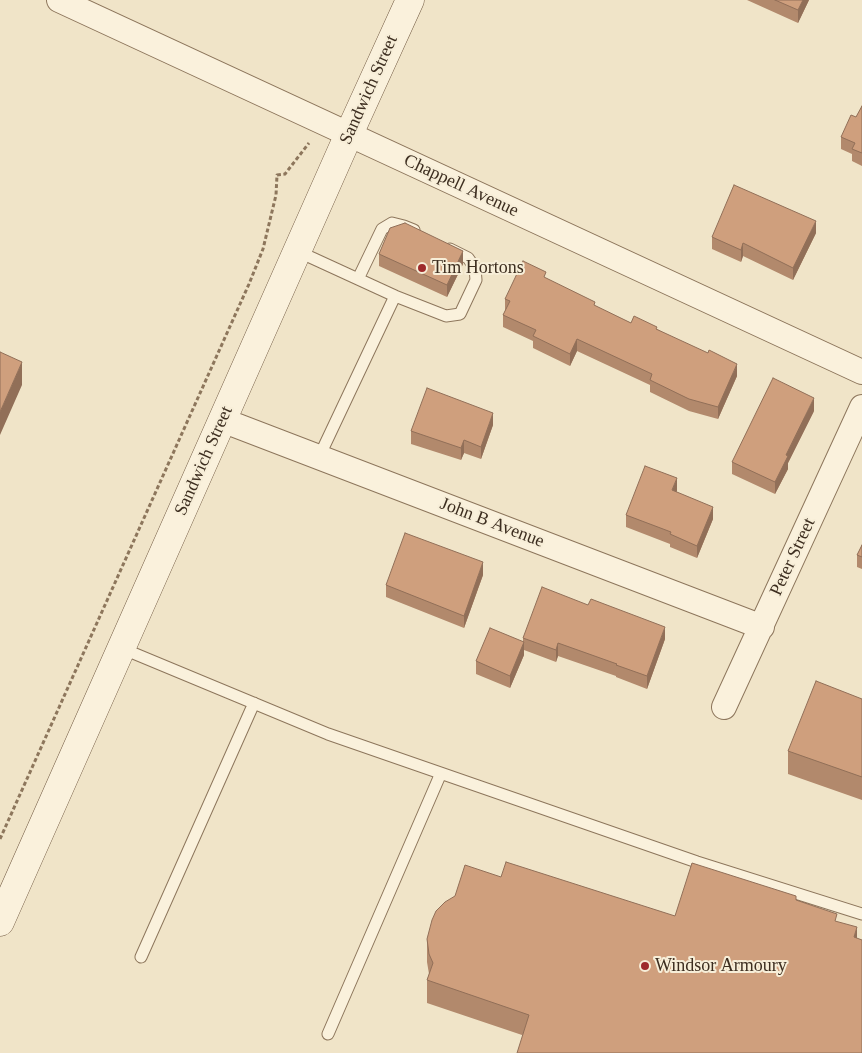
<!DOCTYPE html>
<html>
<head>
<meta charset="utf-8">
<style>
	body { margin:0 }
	canvas { display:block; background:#f0e4c8 }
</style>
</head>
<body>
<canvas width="862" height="1053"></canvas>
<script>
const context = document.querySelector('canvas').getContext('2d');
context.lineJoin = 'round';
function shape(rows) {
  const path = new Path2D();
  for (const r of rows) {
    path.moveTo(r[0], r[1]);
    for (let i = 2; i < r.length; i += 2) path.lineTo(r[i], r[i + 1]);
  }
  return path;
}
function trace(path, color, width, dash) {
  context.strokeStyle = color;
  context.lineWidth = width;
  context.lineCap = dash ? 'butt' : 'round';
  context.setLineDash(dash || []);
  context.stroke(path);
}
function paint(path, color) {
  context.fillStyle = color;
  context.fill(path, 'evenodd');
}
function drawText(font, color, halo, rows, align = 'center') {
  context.font = font + ' Georgia,serif';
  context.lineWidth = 4;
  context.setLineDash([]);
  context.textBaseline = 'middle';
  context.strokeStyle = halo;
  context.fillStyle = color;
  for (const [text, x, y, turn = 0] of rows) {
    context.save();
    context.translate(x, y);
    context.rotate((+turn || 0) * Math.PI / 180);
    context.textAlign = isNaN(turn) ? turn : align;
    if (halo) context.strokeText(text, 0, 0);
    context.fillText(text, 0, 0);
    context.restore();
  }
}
const lane = shape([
	[297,251,395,296,319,457],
	[358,279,382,229,392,223,404,226,414,230],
	[395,296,446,316,460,314,476,280,475,268,468,258,450,249],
	[121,648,328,734,697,862,862,914],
	[141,957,254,703],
	[328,1034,441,773]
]);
const street = shape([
	[59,0,862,372],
	[222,420,762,627],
	[724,707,862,407]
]);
const secondary = shape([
	[0,922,349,134,410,0]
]);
trace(lane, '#8d765c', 13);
trace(street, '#8d765c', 26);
trace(secondary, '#6f573f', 29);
trace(shape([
	[0,839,249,284,263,249,276,195,277,175,285,174,309,143]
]), '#8d765c', 3, [4, 2.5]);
trace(lane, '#faf1dc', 11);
trace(street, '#faf1dc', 24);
trace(secondary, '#faf1dc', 28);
paint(shape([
	[747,0,809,0,798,23],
	[862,106,862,166,852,161,852,154,841,149,841,137,856,117],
	[816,233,793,280,743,256,741,262,712,249,712,237],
	[379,254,463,264,447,297,379,266],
	[546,278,595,306,631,323,657,329,737,376,718,419,689,411,650,392,650,385,577,351,570,366,533,348,533,341,503,327,503,315,505,311,505,299],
	[814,411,788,463,788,469,775,494,732,474,732,462],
	[493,425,481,459,464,453,461,460,411,444,411,431],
	[677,491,676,492,713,519,697,558,670,547,670,544,626,527,626,515],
	[862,545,862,569,857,567,857,555],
	[483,575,464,628,386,597,386,585],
	[523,638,665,639,647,689,616,677,616,676,558,656,556,662,524,650,524,655,510,688,476,674,476,661,523,642],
	[862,699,862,800,788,774,788,751],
	[501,877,675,916,796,896,522,1035,427,1003,427,980,429,974,427,962,427,939]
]), '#b2896c');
paint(shape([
	[803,0,809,0,798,23,798,10],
	[816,221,816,233,793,280,793,268],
	[743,243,743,256,741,262,741,250],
	[463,251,463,264,447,297,447,285],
	[577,339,577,351,570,366,570,354],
	[22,362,22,385,0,435,0,412],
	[737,364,737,376,718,419,718,407],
	[814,398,814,411,788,463,788,469,775,494,775,482,786,455],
	[493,413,493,425,481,459,481,447],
	[464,440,464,453,461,460,461,448],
	[677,478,677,491,672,502,672,490],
	[713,507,713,519,697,558,697,546],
	[483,562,483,575,464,628,464,616],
	[665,627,665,639,647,689,647,676],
	[524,642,524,655,510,688,510,676],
	[558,643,558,656,556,662,556,650],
	[857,927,857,950,854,937]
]), '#916f58');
const building = shape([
	[775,0,803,0,798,10,775,0],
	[862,106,862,153,852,149,855,143,841,137,851,115,856,117,862,106],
	[734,185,816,221,793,268,743,243,741,250,712,237,734,185],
	[405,223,463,251,447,285,379,254,390,228,405,223],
	[523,261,546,272,544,277,595,302,594,305,631,323,634,316,657,327,656,329,708,353,709,350,737,364,718,407,689,399,650,380,652,374,577,339,570,354,533,336,536,330,503,315,510,301,505,299,523,261],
	[0,352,22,362,0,412,0,352],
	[773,378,814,398,786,455,788,456,775,482,732,462,773,378],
	[427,388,493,413,481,447,464,440,461,448,411,431,427,388],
	[645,466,677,478,672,490,713,507,697,546,670,534,671,532,626,515,645,466],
	[405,533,483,562,464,616,386,585,405,533],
	[862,545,862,557,857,555,862,545],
	[542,587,588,605,591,599,665,627,647,676,616,665,617,664,558,643,556,650,523,638,542,587],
	[490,628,524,642,510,676,476,661,490,628],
	[816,681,862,699,862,777,788,751,816,681],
	[506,862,675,916,692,863,796,896,796,900,837,914,835,921,857,927,854,937,862,940,862,1053,517,1053,529,1015,427,980,433,963,429,954,427,939,432,920,436,911,445,902,455,896,465,865,501,877,506,862]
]);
paint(building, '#cf9f7d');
trace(building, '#916f58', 1);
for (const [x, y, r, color] of [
	[422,268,5,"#9e2a2b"],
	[645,966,5,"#9e2a2b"]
]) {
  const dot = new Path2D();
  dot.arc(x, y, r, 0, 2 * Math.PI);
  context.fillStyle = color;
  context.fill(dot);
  trace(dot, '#f7eed8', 2);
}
drawText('18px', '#3d2e20', '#f7eed8', [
	["Sandwich Street",369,90,-66],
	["Chappell Avenue",461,186,25],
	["Sandwich Street",204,461,-66],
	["John B Avenue",492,523,21],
	["Peter Street",793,557,-65]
]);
drawText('18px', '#3d2e20', '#f7eed8', [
	["Tim Hortons",432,268],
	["Windsor Armoury",655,966]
], 'left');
</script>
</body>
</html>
